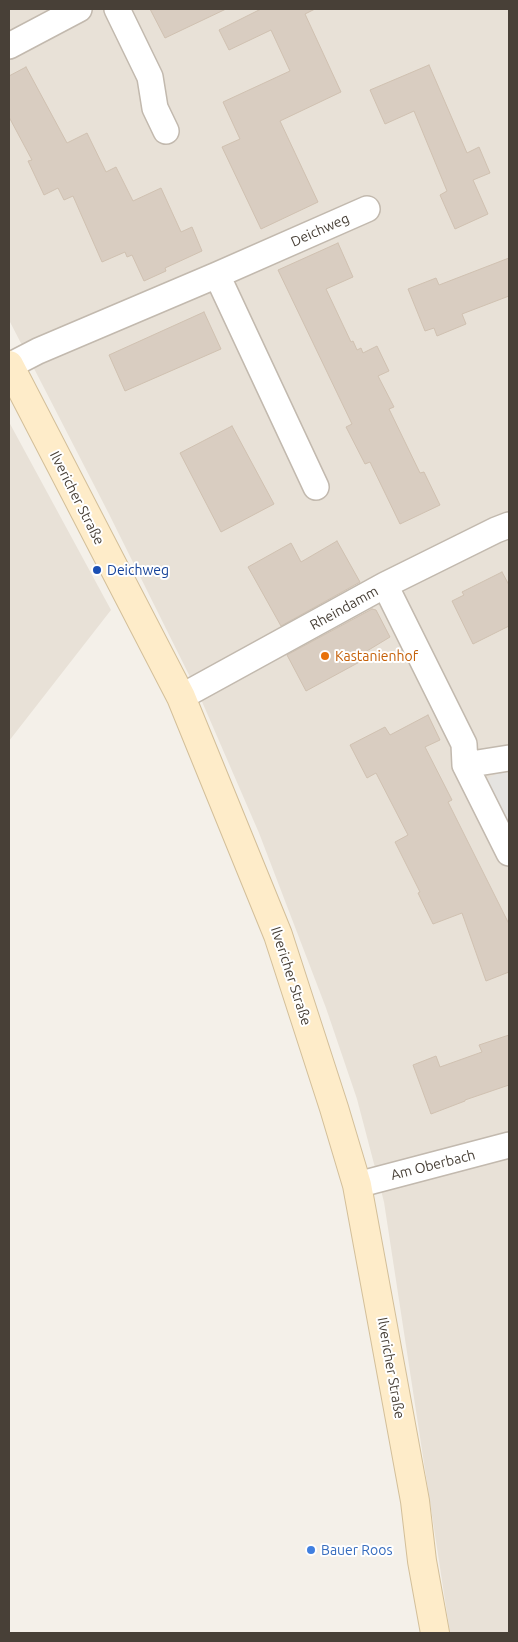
<!DOCTYPE html>
<html>
<head>
<meta charset="utf-8">
<style>
	body { margin:0 }
	#map { position:relative; width:518px; height:1642px; overflow:hidden; background:#f4f0e9; font-family:Ubuntu,sans-serif }
	canvas { display:block }
	.frame { position:absolute; inset:0; border:10px solid #484037; pointer-events:none }
</style>
</head>
<body>
<div id="map">
<canvas width="518" height="1642"></canvas>
<div class="frame"></div>
</div>
<script>
const context = document.querySelector('canvas').getContext('2d');
context.lineJoin = 'round';
function paint(path, color) {
  context.fillStyle = color;
  context.fill(path, 'evenodd');
}
function shape(rows) {
  const path = new Path2D();
  for (const r of rows) {
    path.moveTo(r[0], r[1]);
    for (let i = 2; i < r.length; i += 2) path.lineTo(r[i], r[i + 1]);
  }
  return path;
}
function trace(path, color, width, dash) {
  context.strokeStyle = color;
  context.lineWidth = width;
  context.lineCap = dash ? 'butt' : 'round';
  context.setLineDash(dash || []);
  context.stroke(path);
}
function drawText(font, color, halo, rows, align = 'center') {
  context.font = font + ' Ubuntu,sans-serif';
  context.lineWidth = 4;
  context.setLineDash([]);
  context.textBaseline = 'middle';
  context.strokeStyle = halo;
  context.fillStyle = color;
  for (const [text, x, y, turn = 0] of rows) {
    context.save();
    context.translate(x, y);
    context.rotate((+turn || 0) * Math.PI / 180);
    context.textAlign = isNaN(turn) ? turn : align;
    if (halo) context.strokeText(text, 0, 0);
    context.fillText(text, 0, 0);
    context.restore();
  }
}
paint(shape([
	[9,9,509,9,509,1633,450,1633,384,1202,357,1099,326,1008,259,833,200,697,109,514,9,320],
	[9,422,111,610,9,741]
]), '#e8e1d7');
paint(shape([
	[509,767,509,828,485,780]
]), '#e5e3e0');
const building = shape([
	[150,9,226,9,165,38,150,9],
	[261,9,315,9,305,14,341,92,280,121,318,202,261,229,222,147,240,139,223,102,290,71,271,30,229,50,219,30,261,9],
	[429,65,467,153,479,147,490,173,473,180,488,214,455,229,440,195,447,191,414,111,385,124,370,90,429,65],
	[26,67,67,143,87,133,106,172,116,167,133,201,161,188,181,232,192,227,202,251,165,268,166,271,144,281,132,255,127,257,125,252,102,262,73,196,64,200,58,188,44,195,28,161,32,160,9,117,9,76,26,67],
	[338,243,353,277,326,289,351,342,353,341,357,350,361,348,363,353,377,346,389,371,378,376,394,407,389,409,420,473,424,472,440,505,400,524,370,462,365,464,346,427,352,424,278,270,338,243],
	[509,258,509,296,462,314,466,324,437,336,434,328,425,331,408,289,436,278,439,285,509,258],
	[204,312,221,349,125,391,109,355,204,312],
	[232,426,274,504,221,532,180,453,232,426],
	[337,541,360,582,281,626,248,567,291,543,301,562,337,541],
	[502,572,509,585,509,626,473,644,452,601,464,595,462,592,502,572],
	[372,609,376,610,390,637,362,654,365,659,306,691,287,655,372,609],
	[428,715,440,740,425,747,452,800,448,802,509,924,509,972,486,981,462,913,433,924,418,893,420,892,395,842,408,835,376,773,367,778,350,745,385,727,390,735,428,715],
	[509,1035,509,1085,465,1100,465,1101,431,1114,413,1065,436,1056,440,1067,482,1052,479,1045,509,1035]
]);
paint(building, '#d9cdc1');
trace(building, '#d0c1b1', 1);
const street = shape([
	[117,9,150,77,155,108,166,131],
	[9,46,79,9],
	[217,275,316,487],
	[9,366,38,351,217,275,367,209],
	[385,585,464,744,465,765,509,853],
	[181,697,385,585,496,530,509,525],
	[465,765,509,758],
	[357,1185,509,1145]
]);
const secondary = shape([
	[9,365,181,697,278,935,334,1108,357,1185,415,1501,422,1561,435,1633]
]);
trace(street, '#c2b9ae', 28);
trace(secondary, '#d3bf99', 30);
trace(street, '#fff', 25);
trace(secondary, '#feecc9', 28);
for (const [x, y, r, color] of [
	[97,570,5,"#1a4fb4"],
	[325,656,5,"#e8710a"],
	[311,1550,5,"#3f7fe0"]
]) {
  const dot = new Path2D();
  dot.arc(x, y, r, 0, 2 * Math.PI);
  context.fillStyle = color;
  context.fill(dot);
  trace(dot, '#fff', 2);
}
drawText('14px', '#484037', '#fff', [
	["Deichweg",320,230,-24],
	["Ilvericher Straße",77,498,63],
	["Rheindamm",344,608,-29],
	["Ilvericher Straße",291,976,72],
	["Am Oberbach",433,1165,-14],
	["Ilvericher Straße",391,1368,80]
]);
drawText('14px', '#164399', '#fff', [
	["Deichweg",107,570]
], 'left');
drawText('14px', '#c56008', '#fff', [
	["Kastanienhof",335,656]
], 'left');
drawText('14px', '#366cbe', '#fff', [
	["Bauer Roos",321,1550]
], 'left');
</script>
</body>
</html>
